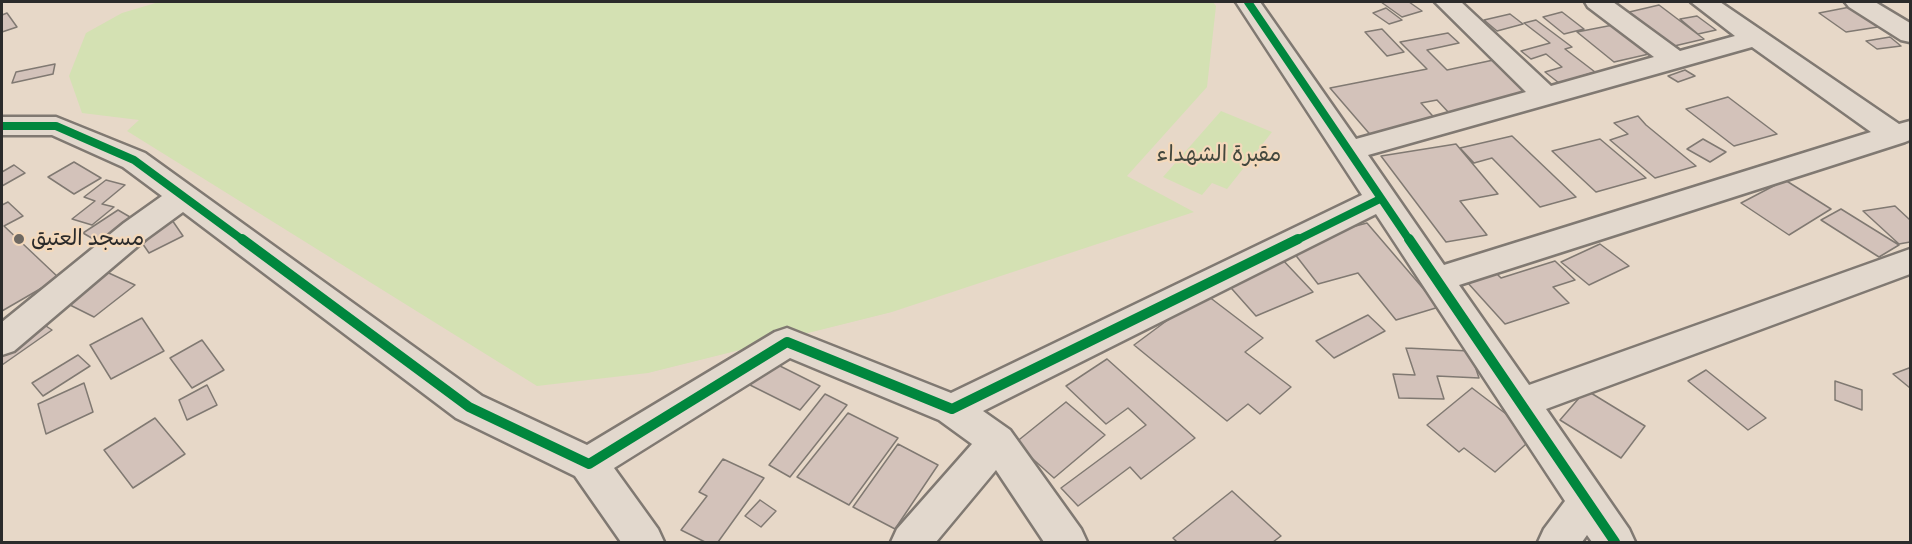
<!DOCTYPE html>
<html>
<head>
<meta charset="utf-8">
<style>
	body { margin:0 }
	#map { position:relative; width:1912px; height:544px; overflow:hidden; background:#e7d8c8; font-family:"Patrick Hand",sans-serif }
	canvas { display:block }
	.frame { position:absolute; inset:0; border:3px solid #2b2b2b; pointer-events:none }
</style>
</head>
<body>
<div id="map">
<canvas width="1912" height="544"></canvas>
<div class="frame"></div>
</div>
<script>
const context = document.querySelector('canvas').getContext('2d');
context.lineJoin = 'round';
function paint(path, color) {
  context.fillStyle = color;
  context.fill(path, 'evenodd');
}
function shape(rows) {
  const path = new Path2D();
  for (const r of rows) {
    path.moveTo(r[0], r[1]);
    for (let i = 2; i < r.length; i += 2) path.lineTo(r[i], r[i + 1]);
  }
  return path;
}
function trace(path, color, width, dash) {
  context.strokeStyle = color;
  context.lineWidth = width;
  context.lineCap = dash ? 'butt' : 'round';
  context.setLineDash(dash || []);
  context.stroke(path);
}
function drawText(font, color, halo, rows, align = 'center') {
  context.font = font + ' "Patrick Hand","Playpen Sans Arabic",sans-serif';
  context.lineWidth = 4.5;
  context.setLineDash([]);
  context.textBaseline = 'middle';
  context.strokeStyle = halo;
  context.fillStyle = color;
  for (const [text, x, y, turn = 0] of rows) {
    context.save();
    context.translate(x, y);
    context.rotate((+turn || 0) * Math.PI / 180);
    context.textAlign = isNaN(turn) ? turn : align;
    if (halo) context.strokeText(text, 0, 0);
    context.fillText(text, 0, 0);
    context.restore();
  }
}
paint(shape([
	[159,2,1213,2,1216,6,1207,87,1127,176,1194,212,892,312,648,373,537,386,127,131,139,120,82,113,69,76,86,33,122,13],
	[1221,111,1272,132,1227,189,1212,183,1202,195,1163,177]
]), '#d4e1b3');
const building = shape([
	[1381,2,1409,2,1422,11,1402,17,1381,2],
	[1659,5,1704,39,1670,47,1625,13,1659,5],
	[1850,7,1878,27,1846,32,1819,13,1850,7],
	[1386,8,1402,20,1389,24,1373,13,1386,8],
	[1562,12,1584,29,1564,34,1543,17,1562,12],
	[7,13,17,27,2,32,2,15,7,13],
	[1510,14,1523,24,1497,31,1484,20,1510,14],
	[1697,16,1716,30,1698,34,1680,19,1697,16],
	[1536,20,1572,47,1565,49,1595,72,1559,83,1545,72,1562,67,1546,54,1531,59,1521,51,1550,43,1524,23,1536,20],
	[1613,25,1649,54,1614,62,1577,32,1613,25],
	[1382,29,1404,52,1387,56,1365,32,1382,29],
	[1448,33,1459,43,1427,50,1447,70,1498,59,1536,95,1450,114,1437,100,1421,103,1440,124,1374,139,1330,88,1427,69,1400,42,1448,33],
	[1890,37,1901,46,1877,49,1866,41,1890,37],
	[55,64,53,74,12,83,16,72,55,64],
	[1685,70,1695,76,1678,82,1668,76,1685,70],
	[1728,97,1777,134,1734,146,1686,109,1728,97],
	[1638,116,1646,125,1696,166,1655,178,1610,140,1628,134,1614,123,1638,116],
	[1512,136,1576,197,1540,207,1492,158,1474,163,1460,148,1512,136],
	[1600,139,1646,178,1596,192,1552,151,1600,139],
	[1703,139,1726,152,1710,162,1687,149,1703,139],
	[1456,144,1498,194,1460,201,1487,235,1446,242,1381,156,1456,144],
	[74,162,101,178,74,194,48,177,74,162],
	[14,165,25,173,2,186,2,172,14,165],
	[106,180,125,185,102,204,114,207,92,225,72,219,95,201,84,197,106,180],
	[1785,180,1831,209,1789,235,1741,203,1785,180],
	[8,202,23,216,4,226,59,278,2,311,2,205,8,202],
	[1895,206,1910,220,1910,242,1899,244,1863,211,1895,206],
	[1841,209,1899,245,1879,257,1821,220,1841,209],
	[118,210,142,224,107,247,83,233,118,210],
	[172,220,183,236,149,253,138,237,172,220],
	[1367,223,1439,307,1396,320,1358,273,1318,284,1287,244,1367,223],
	[1600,244,1629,266,1589,285,1561,262,1600,244],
	[1280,257,1313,292,1256,316,1224,280,1280,257],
	[1555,261,1575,280,1553,287,1569,303,1505,324,1467,282,1496,273,1501,278,1555,261],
	[100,269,135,285,94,317,58,299,100,269],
	[1204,293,1263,338,1245,352,1291,387,1260,414,1248,404,1227,421,1134,345,1204,293],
	[1368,315,1385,331,1334,358,1316,341,1368,315],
	[142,318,164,351,111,379,90,345,142,318],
	[40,322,52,330,2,365,2,348,40,322],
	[202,340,224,370,192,388,170,358,202,340],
	[1406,348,1470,351,1479,378,1437,376,1444,399,1399,398,1393,374,1415,375,1406,348],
	[78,355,90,366,43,396,32,383,78,355],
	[1107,359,1195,438,1141,479,1130,467,1078,506,1061,488,1146,425,1128,408,1106,424,1066,386,1107,359],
	[770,361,820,386,800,410,750,385,770,361],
	[1909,368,1910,369,1910,388,1893,374,1909,368],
	[1706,370,1766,418,1748,430,1688,381,1706,370],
	[1835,381,1862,390,1862,410,1835,400,1835,381],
	[84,383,93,412,46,434,38,404,84,383],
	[207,385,217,405,187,420,179,400,207,385],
	[1472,388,1535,436,1495,472,1464,448,1459,452,1427,425,1472,388],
	[1586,390,1645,426,1621,458,1560,420,1586,390],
	[825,394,847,405,790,477,769,465,825,394],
	[1066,402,1105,435,1054,478,1015,443,1066,402],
	[848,413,898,438,849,505,797,477,848,413],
	[155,418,185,454,133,488,104,450,155,418],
	[898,444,938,465,895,529,853,507,898,444],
	[723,459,764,478,718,542,705,542,681,530,707,496,699,492,723,459],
	[1232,491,1281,536,1273,542,1177,542,1173,538,1232,491],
	[760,500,776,511,761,527,745,516,760,500]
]);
paint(building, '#d3c2ba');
trace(building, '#807972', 1.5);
const minor = shape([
	[1236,2,1260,2,1356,139,1526,92,1435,2,1461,2,1551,86,1654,57,1588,7,1585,2,1613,2,1680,51,1735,36,1691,2,1720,2,1899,124,1910,121,1910,140,1905,142,1459,285,1529,385,1910,249,1910,274,1546,409,1629,529,1635,542,1592,542,1587,535,1582,542,1538,542,1544,529,1565,501,1376,214,983,411,1010,430,1081,529,1087,542,1044,542,996,470,936,542,891,542,897,529,972,444,939,420,790,358,614,468,658,529,664,542,621,542,575,476,456,418,183,212,146,239,14,351,2,355,2,322,124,223,162,196,123,167,52,135,2,135,2,117,56,117,145,153,482,396,587,445,775,332,787,328,951,393,1362,195,1236,2],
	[1752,47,1871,132,1444,265,1368,155,1752,47],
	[1845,2,1875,2,1910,23,1910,42,1901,40,1849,7,1845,2]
]);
trace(minor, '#807972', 5);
paint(minor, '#e2d8cd');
trace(shape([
	[1248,2,1410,241],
	[2,126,56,126,134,160,244,241],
	[1295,241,1380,199]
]), '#00873e', 8);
trace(shape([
	[242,239,469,407,589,464,787,342,952,409,1298,239],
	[1409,239,1615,542]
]), '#00873e', 10);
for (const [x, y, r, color] of [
	[19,239,6,"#6d6862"]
]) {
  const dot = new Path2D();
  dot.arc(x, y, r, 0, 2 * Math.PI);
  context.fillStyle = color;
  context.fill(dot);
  trace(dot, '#f4d9bb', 2);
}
drawText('22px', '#42473d', '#f4d9bb', [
	["مقبرة الشهداء",1219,155]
]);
drawText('22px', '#2b2b2b', '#f4d9bb', [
	["مسجد العتيق",31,239]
], 'left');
</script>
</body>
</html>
